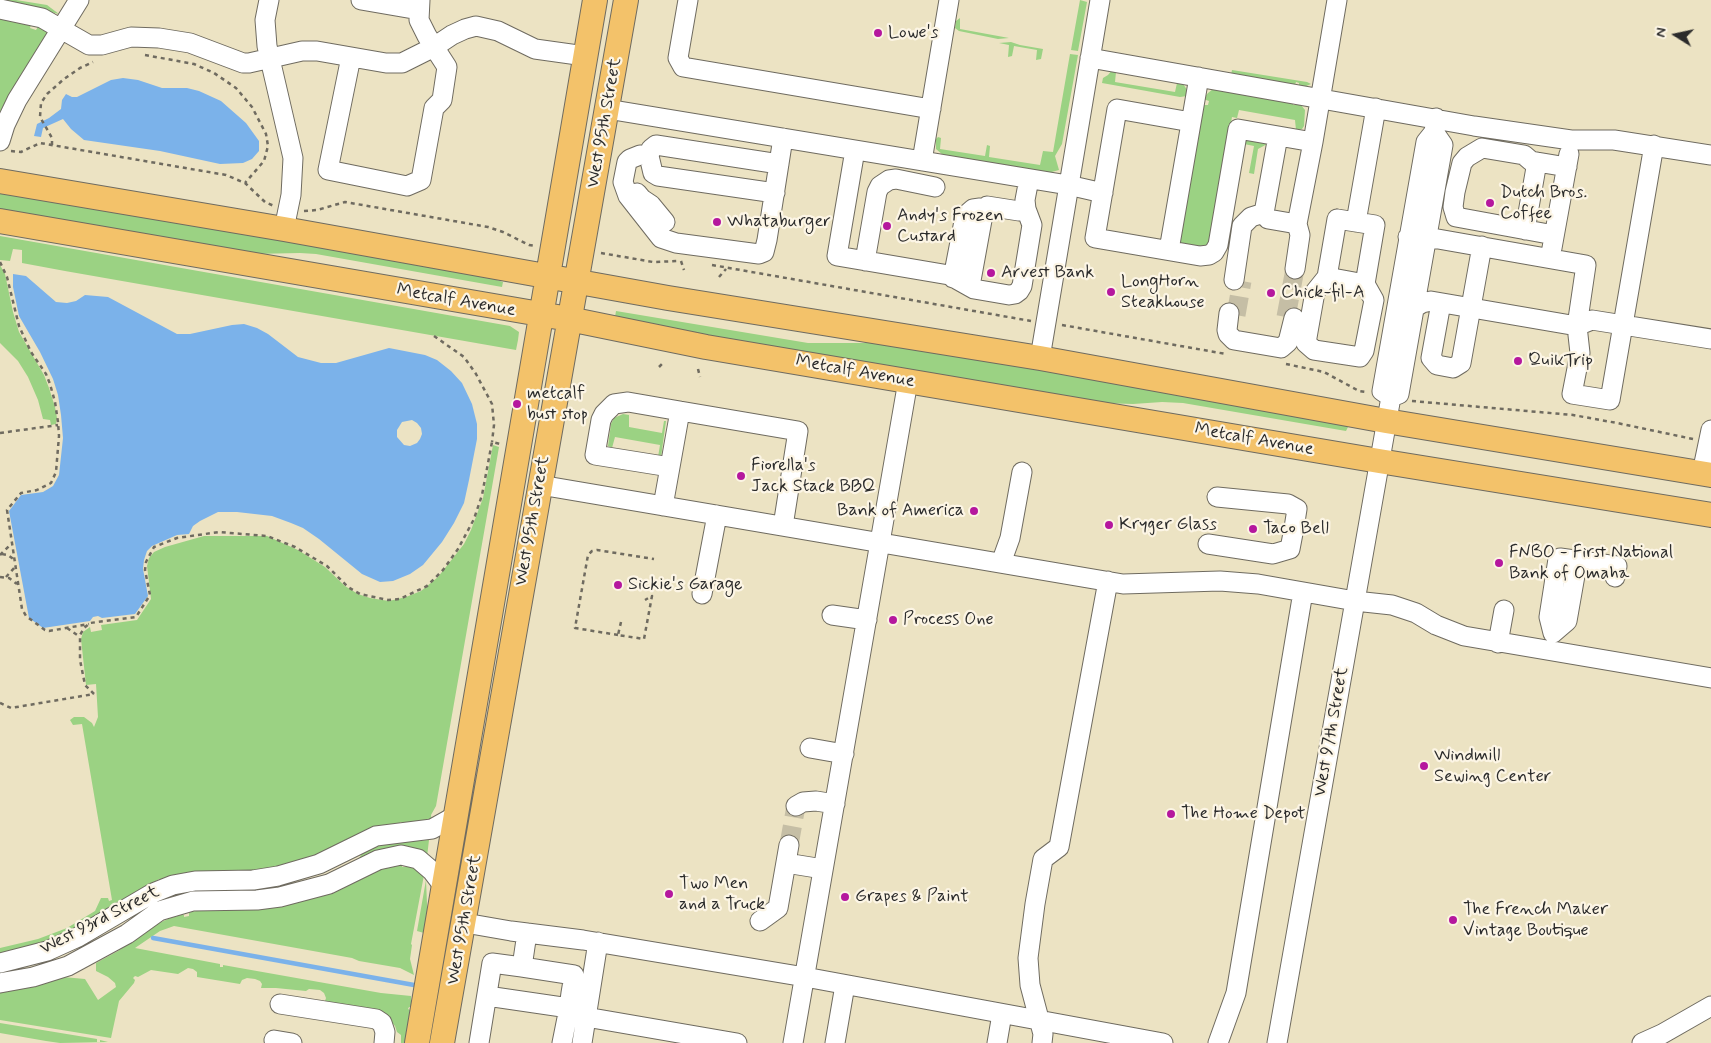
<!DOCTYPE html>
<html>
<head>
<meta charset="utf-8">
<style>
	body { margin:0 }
	#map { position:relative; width:1711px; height:1043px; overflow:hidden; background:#ece3c3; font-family:Mynerve,sans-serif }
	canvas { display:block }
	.north { position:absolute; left:1651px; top:10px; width:50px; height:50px; -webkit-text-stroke:4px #fcf5e5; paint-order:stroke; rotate:280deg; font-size:14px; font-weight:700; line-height:20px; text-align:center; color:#2b2b2b }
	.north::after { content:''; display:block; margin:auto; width:18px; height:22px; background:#2b2b2b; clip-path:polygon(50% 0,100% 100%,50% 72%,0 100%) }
</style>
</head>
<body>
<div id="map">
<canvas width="1711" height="1043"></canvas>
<div class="north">N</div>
</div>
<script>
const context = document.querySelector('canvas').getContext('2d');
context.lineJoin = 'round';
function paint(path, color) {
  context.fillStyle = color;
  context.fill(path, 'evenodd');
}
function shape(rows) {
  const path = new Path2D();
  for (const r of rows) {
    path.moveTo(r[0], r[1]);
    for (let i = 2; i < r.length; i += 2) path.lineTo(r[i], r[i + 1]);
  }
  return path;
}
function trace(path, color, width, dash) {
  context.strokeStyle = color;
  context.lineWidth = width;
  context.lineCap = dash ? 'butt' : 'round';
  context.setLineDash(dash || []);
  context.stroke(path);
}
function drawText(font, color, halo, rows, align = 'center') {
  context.font = font + ' Mynerve,sans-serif';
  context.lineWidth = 4.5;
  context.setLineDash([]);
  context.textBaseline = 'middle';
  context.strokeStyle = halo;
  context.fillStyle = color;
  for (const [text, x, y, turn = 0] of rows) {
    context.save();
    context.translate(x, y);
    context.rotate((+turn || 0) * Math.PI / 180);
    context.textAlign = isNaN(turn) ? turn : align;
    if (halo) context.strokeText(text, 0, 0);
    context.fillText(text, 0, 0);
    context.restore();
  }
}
paint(shape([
	[0,0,16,0,47,5,59,14],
	[1080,0,1087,2,1078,51,1071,50],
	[0,18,31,25,30,28,36,30,39,25,47,32,46,37,9,96,0,114],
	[960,18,960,29,1009,38,998,39,959,31,955,28,956,21],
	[1011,42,1020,45,1043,49,1041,59,1036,60,1037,50,1014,46,1012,56,1008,57,1009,45,999,43],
	[1070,54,1078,55,1062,144,1055,156,1059,170,1048,173,943,155,936,149,936,139,938,137,941,138,940,149,985,156,987,145,990,146,989,157,1040,165,1043,151,1053,152],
	[1112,70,1116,72,1115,82,1175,92,1177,83,1182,82,1187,90,1187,96,1180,97,1102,83,1103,78,1108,75],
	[1232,70,1307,82,1311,84,1304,87,1299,86,1299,83,1296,82,1295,85,1231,75],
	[1213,89,1293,102,1293,105,1296,105,1297,102,1301,105,1305,110,1304,126,1302,129,1296,130,1295,120,1239,110,1237,118,1232,117,1215,213,1211,242,1208,248,1178,244,1201,105,1208,105,1209,101,1203,99,1208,93],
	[1246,140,1269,143,1258,149,1254,174,1249,173,1254,146,1244,144],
	[0,191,17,193,490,278,503,282,502,287,316,254,300,253,252,254,0,212],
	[0,236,510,326,519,332,518,340,516,350,65,271,22,263,22,250,13,249,10,261,0,260],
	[0,265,5,274,13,312,19,332,44,375,49,388,55,407,57,418,56,424,51,425,50,420,43,419,38,400,28,377,18,361,0,343],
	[616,311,808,343,883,343,1330,420,1348,427,1346,431,1183,403,1162,402,1133,404,1101,403,645,325,615,317],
	[623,414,629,415,629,427,662,433,664,421,666,421,661,457,658,457,660,445,615,437,612,448,608,446,611,424,614,418],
	[493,445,499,447,436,806,431,815,432,822,404,825,404,822,400,822,400,825,278,870,161,881,159,879,156,881,157,883,73,933,0,956,0,948,38,939,67,928,95,911,101,898,108,898,109,901,112,900,82,724,73,725,70,720,74,717,84,717,92,723,94,727,98,717,96,684,86,685,81,639,83,632,90,627,91,632,102,630,101,625,137,620,151,599,147,566,149,558,154,552,165,547,204,536,267,536,298,550,325,567,345,586,358,594,370,598,389,601,406,597,421,591,438,577,464,544,471,530,483,498],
	[429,840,427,857,359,858,362,854,366,851,386,843],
	[402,864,402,867,406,867,408,864,424,875,411,944,412,945,410,959,414,975,400,968,359,961,352,958,174,926,160,931,135,948,220,964,220,967,223,967,223,965,381,993,411,996,411,1007,409,1007,408,1009,410,1010,405,1043,401,1043,401,1035,397,1032,395,1026,388,1018,323,1007,326,998,324,993,320,990,309,989,306,991,276,988,261,988,262,984,260,981,255,979,247,978,242,980,240,984,197,977,197,972,193,969,188,968,178,974,151,970,138,977,135,976,133,978,135,980,134,983,119,1001,111,1038,0,1020,0,992,43,984,63,977,85,979,98,1000,116,987,115,983,108,977,96,971,96,963,118,951,155,925,170,918,181,915,184,915,184,917,189,916,189,913,191,912,207,909,262,909,287,905,331,892,384,866],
	[426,880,428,928,424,933,417,931],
	[0,1023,97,1039,97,1042,100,1042,100,1040,108,1042,60,1043,46,1041,0,1033]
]), '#9bd283');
paint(shape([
	[123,78,138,80,162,88,187,88,199,91,221,101,246,123,259,141,259,151,252,159,243,163,220,164,160,151,84,140,71,129,63,119,43,128,41,137,34,136,37,124,49,118,61,109,62,100,66,94,72,97,77,97,111,80],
	[13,274,26,276,56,302,67,303,76,301,85,295,108,297,177,334,190,334,232,325,244,324,257,328,268,334,298,357,321,363,336,363,389,348,425,355,437,360,451,371,462,383,472,404,477,424,477,439,469,480,464,503,454,523,442,542,423,565,410,574,393,581,380,582,362,574,319,539,303,528,291,523,272,516,237,512,218,512,200,521,193,526,189,534,177,535,152,546,147,551,144,560,143,569,148,596,135,614,102,618,98,616,93,617,90,621,43,628,29,618,9,511,21,495,43,492,53,486,59,475,63,438,61,415,58,395,53,379,40,352,19,316,13,287],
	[412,420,417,423,421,428,422,434,420,439,417,443,410,446,404,445,397,437,397,430,402,422]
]), '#7bb2ea');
trace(shape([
	[153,938,414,985]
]), '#7bb2ea', 4.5);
trace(shape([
	[1236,315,1242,281],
	[1286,317,1295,269],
	[789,845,796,806]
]), '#c5bea5', 19, [19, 9]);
const minor = shape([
	[79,0,61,29,89,45,102,45,131,37,159,38,190,43,243,63,249,63,302,51,317,51,386,63,402,63,434,47,452,35,465,29,476,26,498,31,535,49,585,56],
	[269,0,265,20,267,46,293,158,291,195,284,229],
	[361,0,419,10],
	[688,0,678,58,683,67,931,109],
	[0,9,42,18,61,29,17,100,5,125,0,141],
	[351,57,328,170,407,186,421,180,434,108,442,100,447,67,427,36,419,20,420,0],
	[1090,58,1474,126,1571,140,1614,140,1711,155],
	[607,109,1068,185,1103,193],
	[1191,122,1117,109,1095,238,1200,256,1209,255,1214,252,1218,245,1238,129,1313,142],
	[1278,136,1264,213,1268,219,1297,224,1313,142,1337,0],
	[855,150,837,256,949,275,974,289,1009,295,1015,294,1019,291,1022,286,1032,225,1026,209,1025,200,1029,179],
	[649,156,640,155,630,159,627,162,623,182,628,196,661,238,676,243,759,254,764,252,767,240,783,138],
	[922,161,949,0],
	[637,193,642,199,651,205,665,222],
	[775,193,658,176,653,173,649,156,651,149,656,145,779,164],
	[1337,219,1375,225,1365,284,1327,277,1337,219],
	[1356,222,1376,108],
	[1525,230,1537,162],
	[1554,235,1456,217,1453,207,1455,192,1462,163,1467,157,1482,148,1524,155,1531,161,1567,167],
	[1408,237,1438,239,1586,265,1577,326,1580,353,1572,394,1610,400,1654,145],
	[1552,248,1569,154],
	[1169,250,1199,77],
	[865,261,877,192,880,186,889,180,896,179,935,187],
	[1295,269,1300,235,1297,224],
	[1327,277,1315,292,1306,343,1314,350,1360,357,1364,351,1374,300,1365,284],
	[953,278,965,216,973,209,980,208],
	[1234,280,1242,226,1251,217,1264,213],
	[970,286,984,209,987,206,1019,211,1026,209],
	[1441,303,1431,358,1437,365,1453,368,1461,363,1482,246],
	[1414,308,1422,303,1431,301,1577,326,1592,320,1711,339],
	[1229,313,1227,330,1228,334,1234,340,1281,348,1288,342,1294,318],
	[1040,358,1100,0],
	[1391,397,1382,391,1426,142,1434,132,1436,118],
	[1391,397,1399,394,1443,145,1434,132],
	[680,411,798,431,783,526],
	[1702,473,1711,430],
	[540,485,1123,584,1220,581,1258,584,1355,601,1392,605,1416,613,1436,625,1464,636,1711,678],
	[663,506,670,467,595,455,601,420,604,414,614,404,628,402,680,411,670,467],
	[1208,544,1273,554,1290,549,1294,528,1297,509,1288,504,1217,497],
	[1001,563,1010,538,1022,472],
	[702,594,717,515],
	[832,615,867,620],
	[1553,633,1549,617,1558,559,1560,558,1617,566,1615,577],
	[1553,633,1567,621,1577,564,1579,560],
	[1498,643,1504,610],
	[810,748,844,754],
	[796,806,803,802,816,801,835,804],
	[786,863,823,869],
	[760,921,778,908,789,845],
	[465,923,511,931,583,940,805,977,1163,1043],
	[0,963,47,951,78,937,153,893,173,885,195,881,253,880,278,876,319,864,376,836,432,829,457,815],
	[522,967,574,975,571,993,583,995],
	[0,983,33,977,68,966,127,934,159,911,193,901,257,900,280,897,329,884,378,860,401,855,418,859,432,871,445,888],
	[487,996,569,1008,571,993],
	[280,1004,376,1019,382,1023,385,1032,384,1043],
	[586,1017,737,1043],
	[274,1040,292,1043],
	[479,1043,492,963,522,967,527,933],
	[562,1043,569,1008],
	[582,1043,598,942],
	[793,1043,908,381],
	[835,1043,845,985],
	[997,1043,1002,1014],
	[1042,1043,1043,1034,1030,985,1028,958,1035,904,1043,859,1059,847,1108,581],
	[1218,1043,1236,993,1303,592],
	[1277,1043,1391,397],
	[1642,1043,1662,1034,1711,1006]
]);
const major = shape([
	[0,181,284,229,668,298,1040,358,1386,421,1711,475],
	[0,221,569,319,706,347,1379,461,1711,515],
	[417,1043,595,0],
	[442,1043,626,0]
]);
trace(minor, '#6f6b60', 21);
trace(major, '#6f6b60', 26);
trace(shape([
	[145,55,194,64,214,73,236,88,252,107,266,134,268,146,264,161,245,183],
	[52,145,52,138,40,117,41,103,47,94,64,79,80,68,93,62],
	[11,151,21,152,40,143,226,175,245,183,265,202,274,206],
	[304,211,317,210,345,202,488,227,503,232,529,245,536,246],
	[601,253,653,262,679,261],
	[681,261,684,270],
	[0,262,7,277,19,326,31,352,46,374,50,384,55,402,58,422,59,436,56,472,51,483,37,490,21,493,7,510,22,609,26,616,45,630,49,631,89,624],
	[712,265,1031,321],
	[719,277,726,269],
	[1062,325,1226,354],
	[434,336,464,357,476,374,492,404,494,425,492,442],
	[1286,364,1324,372,1359,391,1367,392],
	[659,367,663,363],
	[698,369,700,377],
	[1412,401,1573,415,1617,423,1693,439],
	[0,433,58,425],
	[2,554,8,555,16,561],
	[0,555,12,543],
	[0,577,9,578,17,584],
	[6,577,15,567],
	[621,622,618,635,644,639,652,596,645,600],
	[67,628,80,637],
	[618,635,575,628,588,555,592,551,597,550,654,559],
	[94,694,85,685,80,660,80,635,84,628,90,623,136,617,150,595,145,570,146,562,154,547,177,538,219,532,267,536,295,547,327,566,348,587,360,594,388,600,400,599,427,586,443,570,458,549,474,519,482,495,492,442,500,444],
	[0,703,11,708,94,694]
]), '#6f6b60', 2.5, [4, 4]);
trace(minor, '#fff', 19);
trace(major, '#f3c26a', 24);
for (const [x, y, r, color] of [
	[878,33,5,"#b5179e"],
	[1490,203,5,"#b5179e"],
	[717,222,5,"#b5179e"],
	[887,226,5,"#b5179e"],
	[991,273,5,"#b5179e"],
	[1111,292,5,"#b5179e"],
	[1271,293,5,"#b5179e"],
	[1518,361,5,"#b5179e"],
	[517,404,5,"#b5179e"],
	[741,476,5,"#b5179e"],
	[974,511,5,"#b5179e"],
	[1109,525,5,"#b5179e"],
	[1253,529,5,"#b5179e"],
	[1499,563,5,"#b5179e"],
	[618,585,5,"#b5179e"],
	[893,620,5,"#b5179e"],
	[1424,766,5,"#b5179e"],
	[1171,814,5,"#b5179e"],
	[669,894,5,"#b5179e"],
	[845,897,5,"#b5179e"],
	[1453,920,5,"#b5179e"]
]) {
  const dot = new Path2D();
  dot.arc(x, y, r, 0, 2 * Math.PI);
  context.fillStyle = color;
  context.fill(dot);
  trace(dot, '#fcf5e5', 2);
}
drawText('18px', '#2b2b2b', '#fcf5e5', [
	["Lowe's",888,33],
	["Dutch Bros.",1500,193],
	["Coffee",1500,214],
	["Andy's Frozen",897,216],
	["Custard",897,237],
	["Whataburger",727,222],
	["Arvest Bank",1001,273],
	["LongHorn",1121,282],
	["Steakhouse",1121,303],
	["Chick-fil-A",1281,293],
	["QuikTrip",1528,361],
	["metcalf",527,394],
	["bust stop",527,415],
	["Fiorella's",751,466],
	["Jack Stack BBQ",751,487],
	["Bank of America",964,511,"right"],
	["Kryger Glass",1119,525],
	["Taco Bell",1263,529],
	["FNBO - First National",1509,553],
	["Bank of Omaha",1509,574],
	["Sickie's Garage",628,585],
	["Process One",903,620],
	["Windmill",1434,756],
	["Sewing Center",1434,777],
	["The Home Depot",1181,814],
	["Two Men",679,884],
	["and a Truck",679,905],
	["Grapes & Paint",855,897],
	["The French Maker",1463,910],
	["Vintage Boutique",1463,931]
], 'left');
drawText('18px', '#2b2b2b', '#fcf5e5', [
	["West 95th Street",605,123,-80],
	["Metcalf Avenue",456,301,10],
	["Metcalf Avenue",855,372,10],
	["Metcalf Avenue",1254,440,10],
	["West 95th Street",533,521,-80],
	["West 97th Street",1332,732,-80],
	["West 95th Street",465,920,-80],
	["West 93rd Street",100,921,-27]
]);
</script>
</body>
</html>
